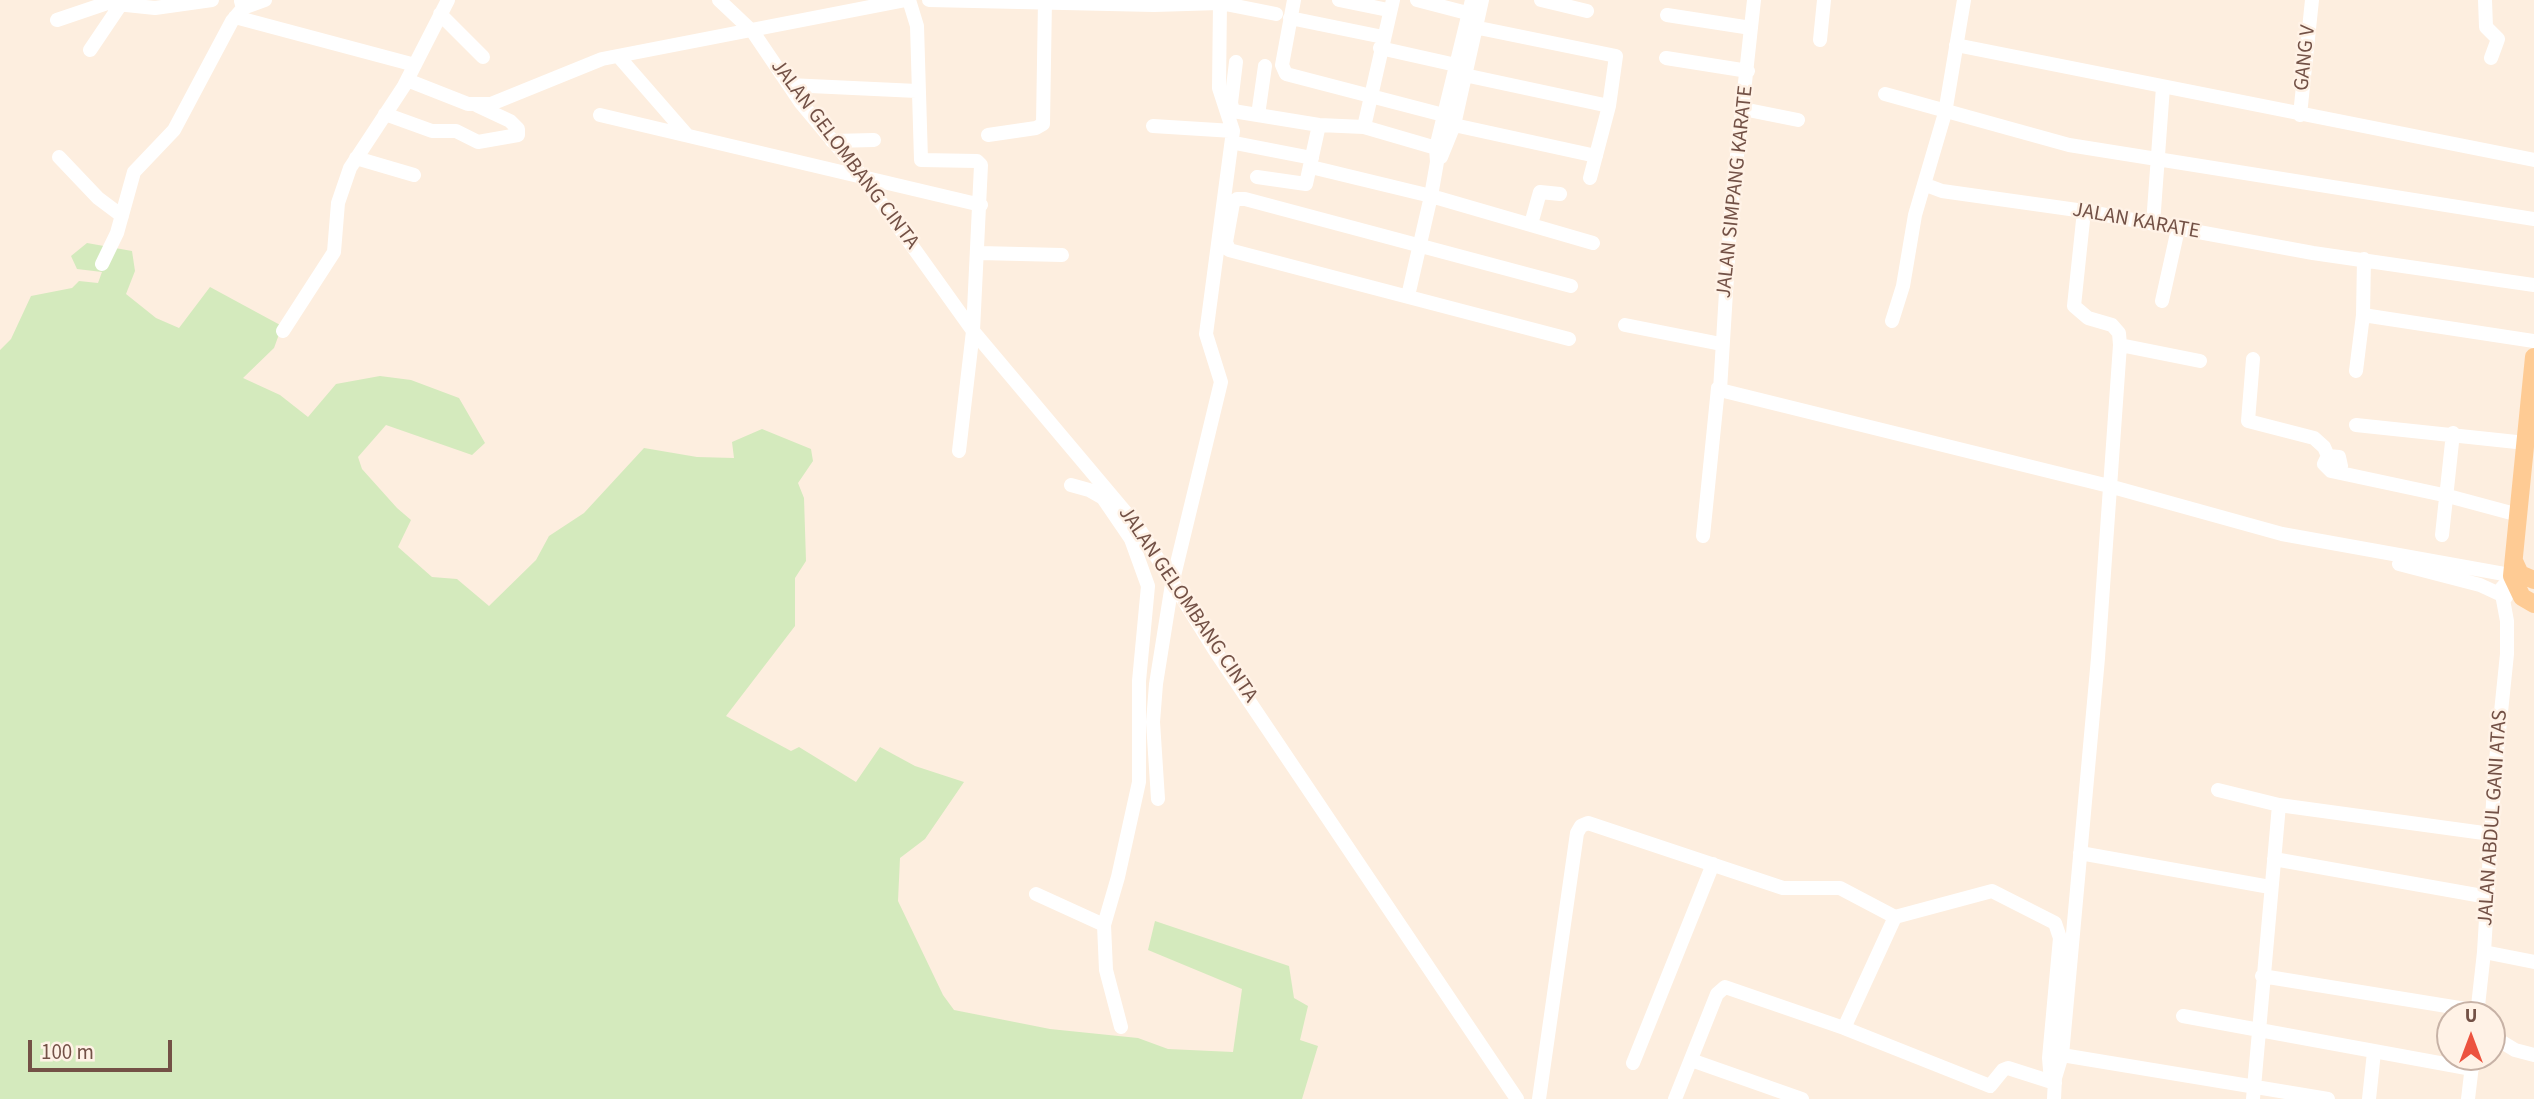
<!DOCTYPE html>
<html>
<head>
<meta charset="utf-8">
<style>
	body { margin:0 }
	#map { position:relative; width:2534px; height:1099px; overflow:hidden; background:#fdeedf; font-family:"Source Sans 3",sans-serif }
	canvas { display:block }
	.north { position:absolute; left:2436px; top:1001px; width:70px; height:70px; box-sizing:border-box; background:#fff2e6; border:2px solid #c7b2a6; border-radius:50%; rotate:0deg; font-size:19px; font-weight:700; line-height:28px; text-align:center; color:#735146 }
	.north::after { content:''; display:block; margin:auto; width:24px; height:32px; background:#ec533f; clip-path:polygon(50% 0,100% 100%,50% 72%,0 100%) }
	.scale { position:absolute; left:28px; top:1040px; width:144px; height:32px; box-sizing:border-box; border:4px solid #735146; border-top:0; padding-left:9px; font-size:21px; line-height:24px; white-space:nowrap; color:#735146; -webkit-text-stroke:5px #fff2e6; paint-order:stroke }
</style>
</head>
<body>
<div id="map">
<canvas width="2534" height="1099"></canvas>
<div class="north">U</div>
<div class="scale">100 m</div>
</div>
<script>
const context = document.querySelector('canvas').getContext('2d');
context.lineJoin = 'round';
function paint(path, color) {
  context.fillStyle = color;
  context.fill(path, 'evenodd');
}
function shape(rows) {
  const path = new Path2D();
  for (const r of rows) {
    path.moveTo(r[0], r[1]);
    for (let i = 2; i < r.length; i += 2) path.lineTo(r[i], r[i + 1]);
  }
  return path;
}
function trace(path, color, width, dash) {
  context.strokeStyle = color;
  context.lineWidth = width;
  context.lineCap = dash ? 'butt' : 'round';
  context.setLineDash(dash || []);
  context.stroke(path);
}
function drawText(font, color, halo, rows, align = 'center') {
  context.font = font + ' "Source Sans 3",sans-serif';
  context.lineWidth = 5;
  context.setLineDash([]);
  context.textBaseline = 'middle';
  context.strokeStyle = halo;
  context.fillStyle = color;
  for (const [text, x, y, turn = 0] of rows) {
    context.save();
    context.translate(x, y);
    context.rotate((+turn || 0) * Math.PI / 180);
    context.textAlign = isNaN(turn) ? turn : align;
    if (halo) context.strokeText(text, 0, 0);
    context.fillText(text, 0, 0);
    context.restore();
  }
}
paint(shape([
	[87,243,132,251,135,271,126,294,156,318,179,328,210,287,282,326,274,348,243,378,280,395,308,417,336,384,380,376,411,380,459,398,485,443,472,455,386,425,358,457,362,469,397,508,411,520,398,547,432,577,457,579,489,606,536,560,549,536,584,513,644,448,697,457,734,458,732,442,762,429,811,449,813,461,798,483,804,498,806,561,795,578,795,626,726,716,791,751,799,747,856,782,880,747,915,766,964,782,925,839,900,858,898,901,943,995,954,1010,1050,1029,1138,1038,1168,1049,1233,1052,1242,989,1148,950,1155,921,1289,966,1294,998,1308,1006,1300,1040,1318,1046,1302,1099,0,1099,0,350,11,339,31,296,72,288,79,281,98,283,102,272,77,269,71,256]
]), '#d4eabd');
trace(shape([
	[719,0,753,32,801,103,862,176,973,331,1138,527,1214,649,1517,1099],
	[909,0,917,26,921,160,977,161,981,165,973,331,959,451],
	[929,0,1154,5,1220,3,1220,0],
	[1294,0,1282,65,1286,74,1455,118],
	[1339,0,1388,10],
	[1417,0,1467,13],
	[1541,0,1587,11],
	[1754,0,1731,211,1720,390,2109,486,2282,534,2521,577],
	[2485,0,2486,27,2498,39,2491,58],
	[241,1,243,8,265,0],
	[440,14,483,57],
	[1667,15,1751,28],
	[235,17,415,65],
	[1290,18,1383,37],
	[57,20,107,3,155,8,212,0],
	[1474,27,1616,56,1609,106,1590,178],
	[1820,40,1824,0],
	[1956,45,2534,160],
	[1380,48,1465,67],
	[90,50,121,4],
	[619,57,687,135],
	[1666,58,1748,71],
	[1236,62,1231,103,1233,111,1319,125,1364,127,1443,150],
	[1455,73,1609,106],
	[407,80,468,104,491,104,602,59,906,0],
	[789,85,917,91],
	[1885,94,2069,145,2534,219],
	[1743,109,1798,120],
	[385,114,432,131,456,131,478,142,518,135,518,129,510,121,478,106],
	[600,115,981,205],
	[1258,115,1265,66],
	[2300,115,2312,0],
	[1454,125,1596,156],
	[1153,126,1233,131],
	[1364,127,1393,0],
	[988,135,1036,128,1043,124,1045,0],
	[832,141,874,140],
	[1240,144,1312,158],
	[59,157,98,198,122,216],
	[1441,157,1454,125,1482,0],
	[356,158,414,175],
	[1311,167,1431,196,1593,243],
	[1257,177,1306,184,1319,125],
	[1926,185,1942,191,2084,211,2313,253,2534,285],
	[1531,224,1540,192,1560,194],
	[2153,224,2163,87],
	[979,253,1062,255],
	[102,264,117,233,134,172,174,130,232,21,243,8],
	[1408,296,1431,196,1437,162,1436,148,1472,0],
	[2162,301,2178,229],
	[2363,315,2534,341],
	[1892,321,1903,286,1915,215,1945,113,1964,0],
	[1625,325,1721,344],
	[283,331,334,252,338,203,350,168,404,86,448,0],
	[1569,339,1229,250,1226,242,1233,203,1237,199,1245,199,1571,286],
	[2120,345,2200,361],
	[2253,359,2248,421,2314,438,2324,447,2328,456],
	[2356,371,2363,315,2364,259],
	[2356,425,2526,443],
	[2337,470,2341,466,2339,457,2328,456,2324,464,2331,471,2448,496,2515,514],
	[1071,485,1089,490,1103,498,1131,539,1148,586,1139,681,1139,782,1118,877,1104,925,1106,970,1121,1027],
	[2442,535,2453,433],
	[1703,536,1718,388],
	[2399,564,2480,585,2506,597],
	[2218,790,2279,805,2491,834],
	[1158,799,1153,722,1156,684,1172,584,1221,382,1206,334,1233,131,1219,88,1220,3,1276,14],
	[2080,853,2270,887],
	[2274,859,2488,897],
	[1036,894,1104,925],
	[2484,952,2534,962],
	[2262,976,2478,1011],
	[2477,1015,2484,952,2495,770,2507,654,2507,621,2501,589,2512,576],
	[2183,1016,2472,1069],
	[1844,1028,1895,917],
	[2492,1036,2515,1050,2534,1055],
	[2062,1055,2328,1099],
	[1691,1060,1802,1099],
	[1633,1063,1713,864],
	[2055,1078,2062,1055,2098,658,2120,345,2119,333,2112,325,2088,318,2074,306,2084,211],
	[1539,1099,1577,833,1581,826,1588,823,1783,888,1840,888,1895,917,1992,891,2055,923,2060,938,2049,1058,2050,1070,2055,1078,2054,1099],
	[1675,1099,1717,994,1725,987,1844,1028,1990,1086,2003,1070,2008,1068,2055,1083],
	[2253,1099,2279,805],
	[2369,1099,2374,1052],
	[2468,1099,2473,1057]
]), '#fff', 14);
trace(shape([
	[2534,357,2512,576,2522,597,2534,604],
	[2514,561,2520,574,2534,580]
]), '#fecb94', 18);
drawText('21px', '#735146', '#fff2e6', [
	["GANG V",2306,58,-84],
	["JALAN GELOMBANG CINTA",844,155,53],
	["JALAN SIMPANG KARATE",1736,192,-84],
	["JALAN KARATE",2136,222,10],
	["JALAN GELOMBANG CINTA",1187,605,56],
	["JALAN ABDUL GANI ATAS",2494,818,-86]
]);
</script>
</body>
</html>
